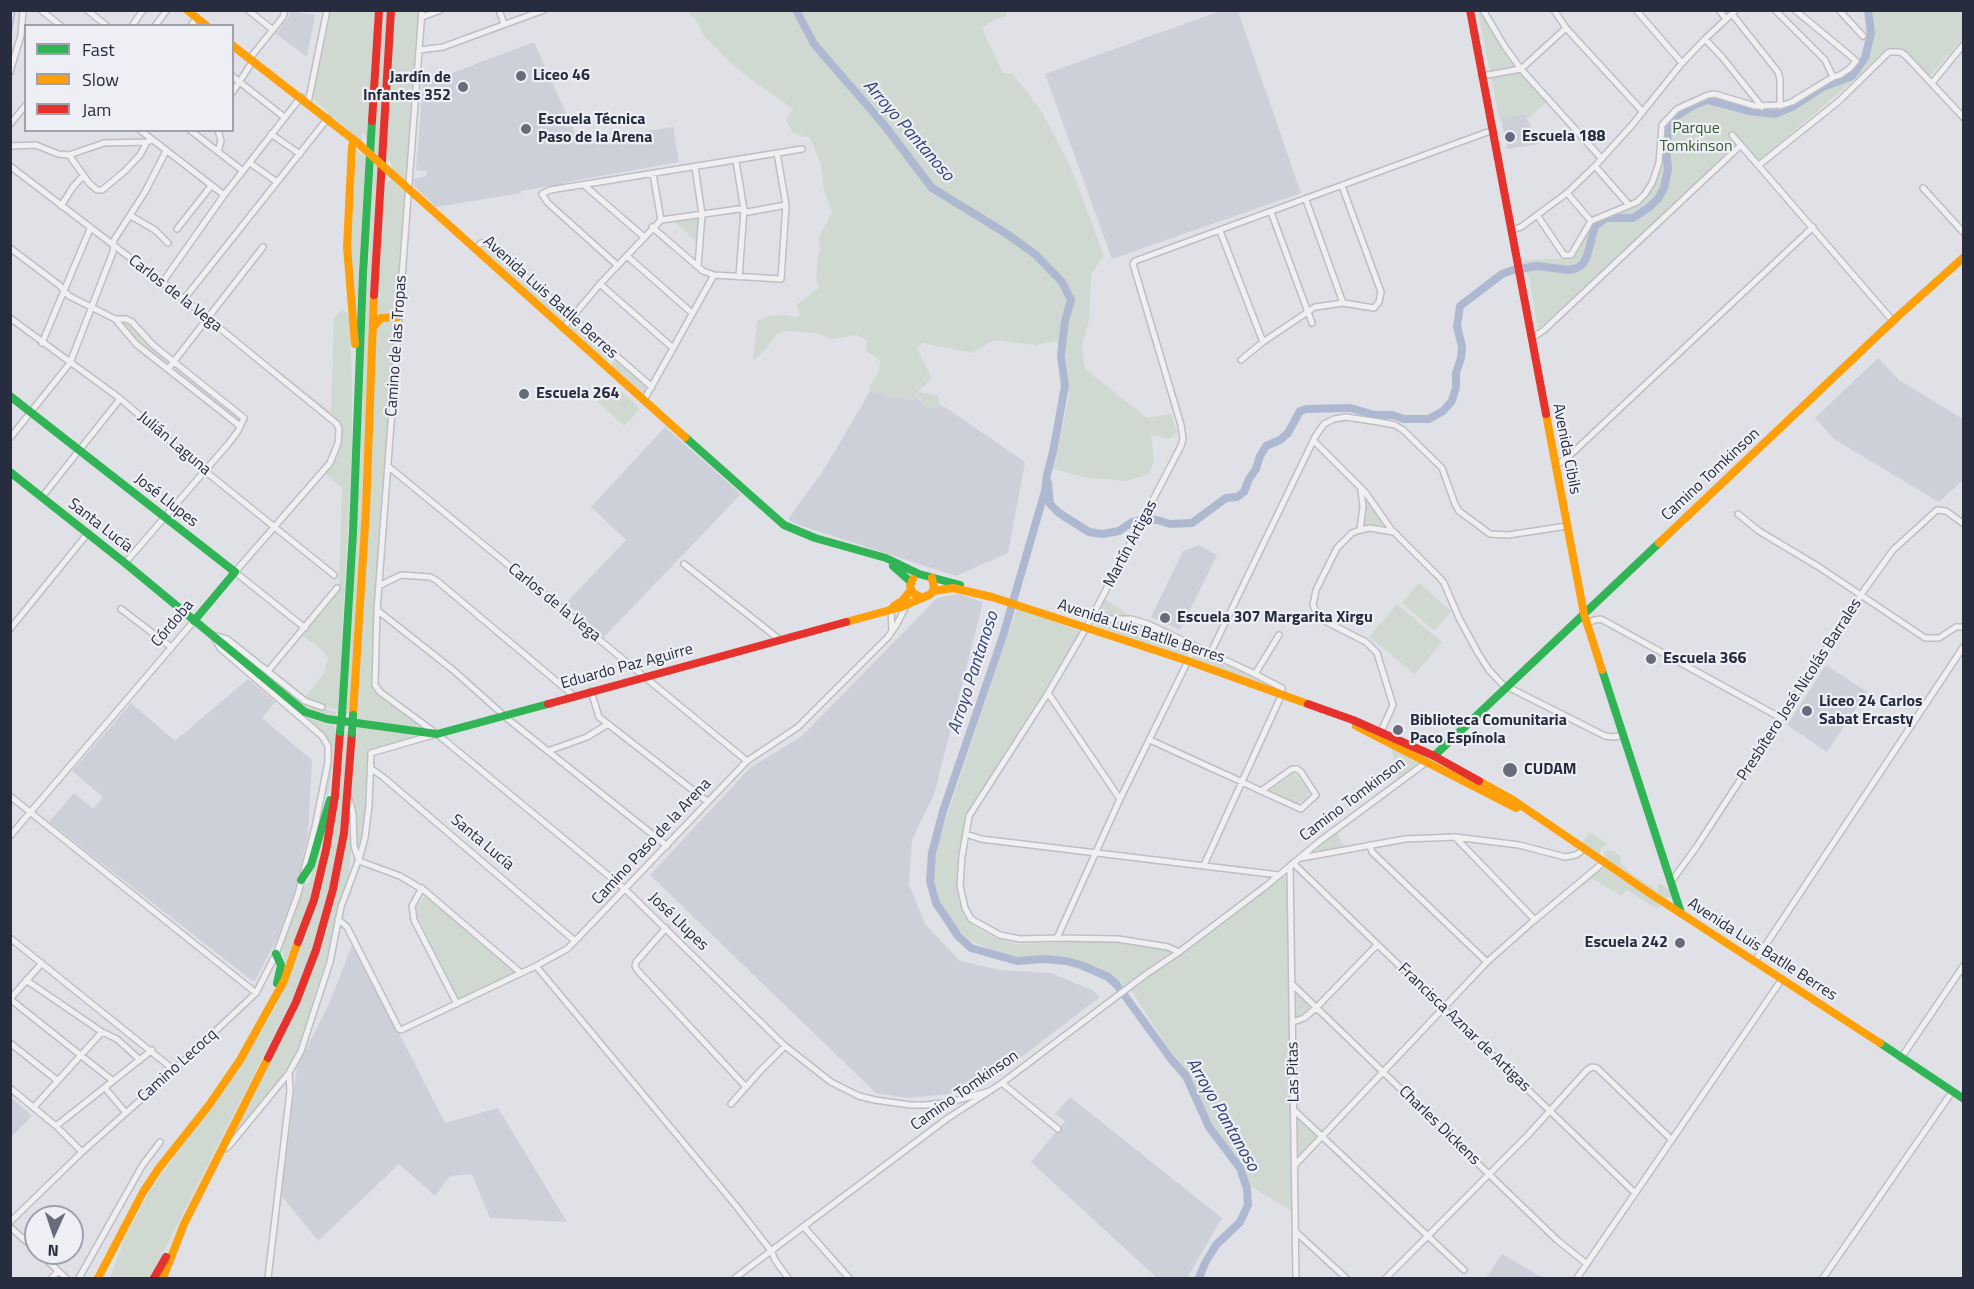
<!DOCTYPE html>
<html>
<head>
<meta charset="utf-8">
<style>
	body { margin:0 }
	#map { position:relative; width:1974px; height:1289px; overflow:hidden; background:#e0e1e6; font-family:"Titillium Web",sans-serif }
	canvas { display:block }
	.frame { position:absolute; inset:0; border:12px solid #272c3e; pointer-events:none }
	.legend { position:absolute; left:24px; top:24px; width:210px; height:108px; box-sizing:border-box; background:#edeff5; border:2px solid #9ea1ac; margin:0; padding:8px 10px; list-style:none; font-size:18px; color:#272c3e }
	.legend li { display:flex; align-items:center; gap:12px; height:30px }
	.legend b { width:30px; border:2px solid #9ea1ac }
	.north { position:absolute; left:24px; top:1205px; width:60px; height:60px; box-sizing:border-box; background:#edeff5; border:2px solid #9ea1ac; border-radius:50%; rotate:183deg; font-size:16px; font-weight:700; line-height:24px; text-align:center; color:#272c3e }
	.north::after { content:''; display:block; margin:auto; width:21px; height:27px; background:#686b79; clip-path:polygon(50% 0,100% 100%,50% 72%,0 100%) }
</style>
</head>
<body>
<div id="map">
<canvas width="1974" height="1289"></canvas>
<div class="frame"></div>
<ul class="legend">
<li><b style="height:8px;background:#30b455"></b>Fast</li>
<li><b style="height:8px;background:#ff9f0a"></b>Slow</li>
<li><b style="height:8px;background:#e5322d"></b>Jam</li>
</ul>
<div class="north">N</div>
</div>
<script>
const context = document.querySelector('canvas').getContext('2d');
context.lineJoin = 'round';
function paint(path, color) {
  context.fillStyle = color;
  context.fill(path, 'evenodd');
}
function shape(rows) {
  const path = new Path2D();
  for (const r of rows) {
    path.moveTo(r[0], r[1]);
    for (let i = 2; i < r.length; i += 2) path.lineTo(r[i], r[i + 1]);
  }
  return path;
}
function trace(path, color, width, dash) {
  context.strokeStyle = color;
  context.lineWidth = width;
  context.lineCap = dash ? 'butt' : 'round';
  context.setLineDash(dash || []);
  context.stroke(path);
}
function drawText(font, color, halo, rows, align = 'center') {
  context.font = font + ' "Titillium Web",sans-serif';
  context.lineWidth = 4.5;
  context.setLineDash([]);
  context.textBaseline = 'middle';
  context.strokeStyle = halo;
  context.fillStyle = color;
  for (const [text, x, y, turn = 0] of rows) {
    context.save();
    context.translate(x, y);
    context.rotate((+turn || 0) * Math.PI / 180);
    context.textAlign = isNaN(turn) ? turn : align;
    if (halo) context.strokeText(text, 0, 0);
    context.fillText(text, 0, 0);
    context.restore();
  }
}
paint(shape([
	[290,11,315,15,307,57,276,34,289,17],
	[1220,11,1238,11,1301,193,1112,259,1045,74],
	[534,42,579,142,673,127,679,162,562,183,562,184,521,191,521,193,436,207,414,186,414,179,426,176,426,171,416,170,423,84],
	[1525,114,1539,144,1507,149,1501,118],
	[1878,358,1899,380,1963,419,1963,480,1939,502,1834,439,1815,418],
	[872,388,945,407,1025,462,1008,553,956,576,796,524,788,519,823,471],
	[665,427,741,494,604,637,566,603,626,540,591,507],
	[1199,545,1217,555,1180,630,1151,617,1183,551],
	[959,594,983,602,934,795,912,840,909,884,925,924,960,961,1000,970,1051,973,1094,991,1100,997,1002,1072,966,1090,949,1094,907,1098,876,1093,650,875,751,767,801,737,937,598],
	[1826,665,1867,692,1827,752,1787,725],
	[248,679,275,702,262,718,312,760,308,835,294,893,276,941,254,982,49,822,74,793,93,809,103,797,72,771,131,703,175,741],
	[353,943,445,1123,498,1108,567,1222,490,1218,472,1174,450,1176,435,1196,399,1164,318,1241,281,1195,297,1067,328,1006],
	[11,1097,32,1116,11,1137,10,1137],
	[1070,1097,1222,1218,1187,1278,1157,1278,1031,1162,1065,1121,1055,1114],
	[1502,1254,1543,1278,1486,1278]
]), '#ced0d9');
paint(shape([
	[331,11,375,11,367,139,363,131,361,141,314,100,313,94],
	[382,11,389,11,351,714,344,714],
	[394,11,420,11,406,179,404,181,393,170,390,160,386,163],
	[688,11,1005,11,1007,16,995,19,982,28,1003,73,1013,74,1042,112,1070,165,1104,256,1091,274,1089,320,1082,346,1085,369,1147,418,1171,414,1177,432,1170,439,1151,435,1154,460,1149,474,1127,481,1088,478,1054,469,1069,395,1066,349,1055,341,1036,345,994,340,972,353,923,343,917,348,932,378,918,392,939,395,940,408,929,409,924,406,921,398,915,401,903,398,887,398,882,393,875,394,869,387,879,372,880,360,866,351,867,341,857,335,832,339,816,333,785,331,777,334,765,350,753,361,757,321,768,316,786,315,796,317,800,314,796,305,819,288,816,280,818,254,820,251,818,239,832,212,824,190,821,164,810,138,793,133,786,120,793,109,741,72,704,36,697,22],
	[1478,11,1482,11,1492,32,1516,65,1515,68,1490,72],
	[1865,11,1963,11,1963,38,1929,77,1906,53,1884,54,1759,161,1740,141,1690,192,1538,329,1529,278,1524,263,1526,260,1569,258,1592,224,1634,206,1645,199,1654,185,1661,165,1666,124,1678,110,1708,96,1751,109,1776,112,1786,109,1827,82,1847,75,1861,60,1866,46],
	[1521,72,1548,101,1526,120,1525,114,1499,119,1491,76],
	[357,149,360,154,366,157,356,326,350,248],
	[391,179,405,192,396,306,390,313,382,314,377,318,385,180,387,183],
	[699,217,696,242,674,221,675,220],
	[481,247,486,249,569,318,565,323,479,249],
	[342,310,348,313,349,317,352,374,352,453,338,710,315,704,304,699,324,673,328,658,320,648,302,636,339,589,342,488,325,473,337,456,340,446,342,424,277,373,279,371,331,412,334,318],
	[390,319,394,322,395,329,373,638,372,681,374,690,378,693,423,726,423,729,359,722,357,714,377,325,378,323],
	[122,321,131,324,147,344,166,359,167,361,164,363,143,349,121,322],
	[572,324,576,324,610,352,609,361,606,361,568,328],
	[618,359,649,387,645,395,611,366,614,360],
	[175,367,242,418,239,423,174,371],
	[613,384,640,409,624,426,597,401],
	[1368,501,1386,526,1384,527,1364,524],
	[1419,583,1451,611,1434,631,1402,603],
	[1105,599,1129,615,1128,617,1098,615,1097,612],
	[1397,604,1442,642,1415,674,1369,637],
	[1017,608,1081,632,970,808,965,821,962,844,957,884,958,899,964,917,975,927,989,935,1015,944,1110,941,1174,951,1126,986,1098,968,1073,959,1008,957,971,941,953,925,939,899,935,885,933,873,937,845],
	[1126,620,1141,623,1191,648,1191,650,1185,656,1179,655,1097,626,1095,624,1096,622],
	[224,640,304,703,337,712,334,719,306,709],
	[220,644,303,713,314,720,334,724,336,732,333,766,327,800,326,782,332,751,329,742],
	[1197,653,1269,683,1279,689,1191,658],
	[358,727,420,736,369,751,365,828,358,853,354,796,351,792],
	[343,731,349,732,344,809,331,885,311,953,292,1000,150,1278,110,1278,125,1237,151,1189,241,1065,274,1010,291,974,313,915],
	[1391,747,1417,761,1418,763,1398,779],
	[1293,774,1298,776,1309,792,1309,796,1300,803,1296,803,1270,792,1270,790],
	[350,812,352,840,349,872,326,959,299,1045,286,1072,231,1140,324,938,343,861],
	[326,822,315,882,302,924,285,964,282,948,304,887,310,880],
	[1337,832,1345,848,1317,852,1318,847],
	[1589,832,1608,844,1601,848,1600,854,1582,843],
	[1607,850,1614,851,1620,856,1621,865,1627,868,1628,871,1658,891,1658,884,1659,883,1670,890,1672,892,1671,897,1665,898,1605,858,1604,852],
	[1603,867,1662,905,1657,909,1627,890,1621,896,1593,879,1582,887,1580,885],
	[1282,876,1287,879,1288,907,1294,1212,1250,1186,1240,1166,1227,1151,1211,1124,1191,1077,1167,1046,1131,990],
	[425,896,429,896,514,970,515,974,458,1000,417,915,416,906],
	[1294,990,1312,1006,1312,1009,1301,1017,1297,1018,1294,1015],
	[1297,1116,1318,1135,1300,1157,1297,1156]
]), '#cfd9d1');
trace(shape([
	[10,39,15,10]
]), '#aeb9d1', 1.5);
trace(shape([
	[796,10,814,44,885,126,932,188,1007,234,1036,255,1062,282,1071,300,1065,321,1061,355,1065,386,1053,452,1047,475,1045,491,1003,636,943,811,932,853,930,881,936,903,958,936,971,948,1017,961,1043,959,1066,961,1081,965,1108,977,1117,985,1171,1059,1186,1076,1209,1127,1240,1168,1247,1189,1248,1205,1240,1222,1216,1245,1205,1263,1199,1278],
	[1048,483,1050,504,1059,513,1089,532,1103,534,1119,531,1132,522,1146,519,1157,520,1170,524,1192,523,1226,498,1237,497,1244,492,1249,479,1256,469,1260,456,1266,446,1280,440,1288,433,1300,411,1306,409,1350,408,1375,415,1392,415,1404,419,1429,419,1443,411,1452,401,1456,387,1456,373,1461,358,1462,346,1457,326,1460,306,1502,274,1513,270,1537,266,1569,270,1577,268,1583,264,1587,256,1595,226,1606,218,1633,218,1648,208,1658,199,1664,188,1668,169,1666,148,1668,133,1673,118,1694,105,1707,100,1749,111,1775,114,1794,106,1823,87,1852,76,1865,58,1871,33,1868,10]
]), '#aeb9d1', 8);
const street = shape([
	[41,10,61,26],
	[87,10,107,26],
	[248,10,273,30],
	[422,10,377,610,375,685,380,692,437,734,626,890,785,1046,831,1082,859,1096,875,1100,910,1105,926,1105,951,1102,990,1091],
	[499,10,504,24],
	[1483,10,1505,47,1521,69,1602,159],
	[1554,10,1566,28,1643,112],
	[1636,10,1682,63],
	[1719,10,1726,19],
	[1775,10,1825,60,1833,77],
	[1839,10,1863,36],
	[1732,14,1778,72,1780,79,1780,106],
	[422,17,441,10],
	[132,26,143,10],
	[155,26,167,10],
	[191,26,196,17],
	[1705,39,1722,57,1762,107],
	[419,50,443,47,544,10],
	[250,58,283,17,285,10],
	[10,72,21,35,23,10],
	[232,76,284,117],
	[1482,76,1521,69,1566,28],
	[1932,83,1964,44],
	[232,93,253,61],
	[308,103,327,10],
	[10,124,26,105],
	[140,130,224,195],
	[190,130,243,171],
	[271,134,300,154],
	[1732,135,1893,321],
	[10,146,36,145,58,154,69,155,104,143,147,142,151,140],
	[218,151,221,141,218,130],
	[69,155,89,183,97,190,102,190,125,171,140,155,147,142],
	[736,161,744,210,739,277],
	[250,163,277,182],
	[1759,165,1839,101,1889,52,1900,52,1905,55,1964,118],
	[10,166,184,299,337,424,339,429,338,443,330,463,235,572,305,628],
	[1595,166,1629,205],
	[695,167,702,214,698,266],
	[653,174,661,220],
	[584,185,644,237],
	[1923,188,1964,233],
	[1567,193,1591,221],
	[1306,200,1343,303],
	[61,206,73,187,83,176],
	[1271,212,1312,323],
	[1537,215,1564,255,1571,255,1591,221,1637,202,1645,194,1652,183,1659,163,1662,125,1677,109,1708,95,1715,94,1755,106,1783,105,1792,102,1833,77,1840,75,1849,69,1856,61,1854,59,1795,10],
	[131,216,155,230,168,243],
	[652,227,703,271,714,275],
	[177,229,211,186],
	[1512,230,1521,227,1567,193,1595,166,1632,125,1682,63,1705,39,1736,10],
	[1220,231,1263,342],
	[10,248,59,285,69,296,115,319,126,319,132,322,153,345,244,418,238,431,229,443,125,563],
	[475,249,481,243,487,243,652,387],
	[627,256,692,313],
	[617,265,548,203,542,194,550,190,802,149],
	[162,283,224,195,301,97],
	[600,284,673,348],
	[184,299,328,118],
	[10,318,118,397,205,471,334,575],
	[115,319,136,344,240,426],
	[563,328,600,284,661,220,739,209,748,212,786,205],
	[1532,338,1544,330,1741,145],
	[42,343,90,229],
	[1241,360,1263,342,1315,307,1343,303,1374,308,1379,302,1381,292,1342,186],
	[168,369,263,247],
	[644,400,714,275,781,279,786,205,777,153],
	[10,438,70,363,113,252,114,240,145,192,166,151],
	[1314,441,1365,492,1393,532],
	[1556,465,1566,459,1813,227],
	[389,467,747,761],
	[42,497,120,399],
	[1738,514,1759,531,1819,567,1925,638,1939,638,1956,627,1964,627],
	[1360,530,1363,507,1361,490],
	[684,564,780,640],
	[379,586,401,575,430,577,436,580,574,696],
	[121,609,171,647],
	[891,609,892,630],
	[377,610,453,670,509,720,667,846],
	[1091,619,1131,619,1148,624,1255,674,1282,688,1282,694,1204,865],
	[1587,624,1594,620,1601,619,1781,718],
	[10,629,88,533],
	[213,635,227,639,305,701,322,707],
	[1210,654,1315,437,1324,424,1334,419,1346,417,1379,422,1395,425,1403,430,1442,468,1455,504,1459,511,1490,534,1508,535,1567,526],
	[268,671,337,588],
	[1255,674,1279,635],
	[591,691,599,717,708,802],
	[1048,693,1120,799],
	[1380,734,1393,705,1377,653,1366,642,1321,619,1317,615,1313,605,1316,590,1337,548,1352,533,1360,530,1370,528,1394,532,1440,578,1444,583,1459,618,1478,653,1489,670,1502,684,1605,736,1614,737,1623,735],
	[1150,740,1242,782,1261,791,1301,809,1316,795,1301,772,1297,769,1292,769,1261,791],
	[1405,748,1431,758],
	[548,751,587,737,608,724],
	[1429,760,1451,769],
	[370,768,383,777,575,941],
	[10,796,256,993],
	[349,798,353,814,354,846,359,861],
	[966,834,981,839,1279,875],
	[10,836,194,621],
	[1455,837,1535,920],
	[1370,845,1372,852,1487,962],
	[1301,858,1405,839,1455,837,1519,845,1565,857,1576,855,1584,849],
	[359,861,400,876,425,891,521,973],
	[1293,863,1635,1193],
	[1290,866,1296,1278],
	[1671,882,1697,846,1865,589,1893,550,1937,510,1946,511,1964,524],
	[422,888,412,906,414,920,457,1004],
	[338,919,347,927,399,1029,401,1030,536,966,567,949,575,941,747,761,798,727,888,637,897,624,906,606],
	[666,928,636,962,635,966,638,971,746,1087],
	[10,938,174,1070],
	[1057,938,1120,799,1188,661],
	[1179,952,1168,947,1118,939,1057,938,1020,939,1000,935,971,919,965,908,960,886,962,856,969,816,1048,693,1086,628,1181,446,1183,439,1181,425,1133,264,1135,261,1493,130],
	[1755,961,1964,646],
	[536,966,737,1207,772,1252,775,1260,788,1278],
	[26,980,102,1032,117,1039,140,1060],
	[1293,985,1557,1240,1587,1264],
	[10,999,113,1081],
	[10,999,42,963],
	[1293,1022,1304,1018,1316,1008,1377,945],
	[10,1043,58,1081],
	[1901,1058,1964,965],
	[1002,1083,1058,1129],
	[10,1088,56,1126,82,1152],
	[105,1088,126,1113],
	[731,1104,760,1071,785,1046],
	[34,1107,102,1032],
	[1295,1111,1464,1270],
	[56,1126,152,1050],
	[224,1149,229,1146,289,1073,301,1051,330,962,341,907,360,856,365,838,369,805,371,753,433,735],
	[1295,1165,1487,962,1531,923,1604,862],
	[10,1222,82,1152,174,1070,256,993,276,954,298,894,315,827,328,762,328,746,322,736,220,648,215,639],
	[10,1227,36,1250],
	[804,1227,849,1278],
	[1296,1232,1346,1278],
	[39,1253,66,1278],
	[52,1278,58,1271],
	[79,1278,142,1166,160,1142],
	[268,1278,290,1091,289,1073],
	[735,1278,948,1118,1002,1083,1145,975,1179,952,1266,886,1320,841,1428,761],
	[1386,1278,1528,1135,1587,1070,1592,1067,1597,1068,1672,1140],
	[1577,1278,1782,979],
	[1823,1278,1952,1092]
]);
trace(street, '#bebfc4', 8);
trace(street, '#f0f0f2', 5);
trace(shape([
	[10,396,235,572,194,621],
	[685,437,784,525,815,538,886,558,919,574,960,585],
	[10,472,125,563,305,712,327,719,437,734,548,704],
	[893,566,911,582],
	[1602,670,1681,913],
	[342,714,353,532,363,274,372,121],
	[1434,756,1659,543],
	[301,880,311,865,330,800],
	[276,954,281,965,277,983],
	[1880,1043,1964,1099]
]), '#30b455', 8);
trace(shape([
	[187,10,207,26],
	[232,45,359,144],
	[354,141,352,146,347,247,355,344],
	[392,174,685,437],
	[373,327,381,318,398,317],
	[1546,414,1584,614,1602,670],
	[1659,543,1896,318,1964,257],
	[913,579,910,586,913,593,923,598],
	[933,591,953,588,992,597,1188,661,1308,704],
	[894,606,902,601,911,590],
	[846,622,901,607,931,594,934,588,932,578],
	[353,715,366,510,374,295],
	[1356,726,1516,808],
	[1479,781,1513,800,1648,892,1880,1043],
	[98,1278,143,1192,159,1168,209,1105,240,1060,284,981,298,942],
	[163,1278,184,1224,268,1058]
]), '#ff9f0a', 8);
trace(shape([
	[1470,10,1546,414],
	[372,121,379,10],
	[374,295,391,10],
	[548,704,846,622],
	[1308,704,1353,720,1434,756,1479,781],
	[298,942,314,900,326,850,335,796,340,732],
	[268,1058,296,1002,316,950,333,889,344,833,352,733],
	[154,1278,166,1257]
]), '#e5322d', 8);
trace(shape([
	[340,732,342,714],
	[352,733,353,715]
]), '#30b455', 8);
trace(shape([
	[361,146,392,174]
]), '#ff9f0a', 8);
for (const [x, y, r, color] of [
	[521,76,6,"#686b79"],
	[463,87,6,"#686b79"],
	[526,129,6,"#686b79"],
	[1510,137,6,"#686b79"],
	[524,394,6,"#686b79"],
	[1165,618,6,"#686b79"],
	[1651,659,6,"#686b79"],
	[1807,711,6,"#686b79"],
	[1398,730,6,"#686b79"],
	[1510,770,8,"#686b79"],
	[1680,943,6,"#686b79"]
]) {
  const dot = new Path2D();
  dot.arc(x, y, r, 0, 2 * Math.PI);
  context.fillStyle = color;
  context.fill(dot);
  trace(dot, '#edeff5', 2);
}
drawText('bold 16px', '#272c3e', '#edeff5', [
	["Liceo 46",533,76],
	["Jardín de",451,78,"right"],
	["Infantes 352",451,96,"right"],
	["Escuela Técnica",538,120],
	["Paso de la Arena",538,138],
	["Escuela 188",1522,137],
	["Escuela 264",536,394],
	["Escuela 307 Margarita Xirgu",1177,618],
	["Escuela 366",1663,659],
	["Liceo 24 Carlos",1819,702],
	["Sabat Ercasty",1819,720],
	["Biblioteca Comunitaria",1410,721],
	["Paco Espínola",1410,739],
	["CUDAM",1524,770],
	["Escuela 242",1668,943,"right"]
], 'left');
drawText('16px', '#355a35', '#edeff5', [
	["Parque",1696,129],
	["Tomkinson",1696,147]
]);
drawText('16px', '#272c3e', '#edeff5', [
	["Carlos de la Vega",175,294,38],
	["Avenida Luis Batlle Berres",550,298,42],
	["Camino de las Tropas",397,346,-86],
	["Julián Laguna",174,444,40],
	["Avenida Cibils",1566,449,79],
	["Camino Tomkinson",1711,475,-43],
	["José Llupes",166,501,38],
	["Santa Lucía",100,526,38],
	["Martín Artigas",1131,544,-62],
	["Carlos de la Vega",554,603,39],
	["Córdoba",173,624,-50],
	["Avenida Luis Batlle Berres",1141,632,18],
	["Eduardo Paz Aguirre",627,667,-15],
	["Presbítero José Nicolás Barrales",1800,690,-57],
	["Camino Tomkinson",1353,800,-37],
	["Camino Paso de la Arena",652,842,-47],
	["Santa Lucía",482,843,40],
	["José Llupes",678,922,44],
	["Avenida Luis Batlle Berres",1762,950,33],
	["Francisca Aznar de Artigas",1464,1028,44],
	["Camino Lecocq",178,1066,-42],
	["Las Pitas",1294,1072,-91],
	["Camino Tomkinson",965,1091,-35],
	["Charles Dickens",1439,1126,44]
]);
drawText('italic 18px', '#324372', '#edeff5', [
	["Arroyo Pantanoso",908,131,49],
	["Arroyo Pantanoso",974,673,-72],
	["Arroyo Pantanoso",1222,1115,60]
]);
</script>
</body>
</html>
